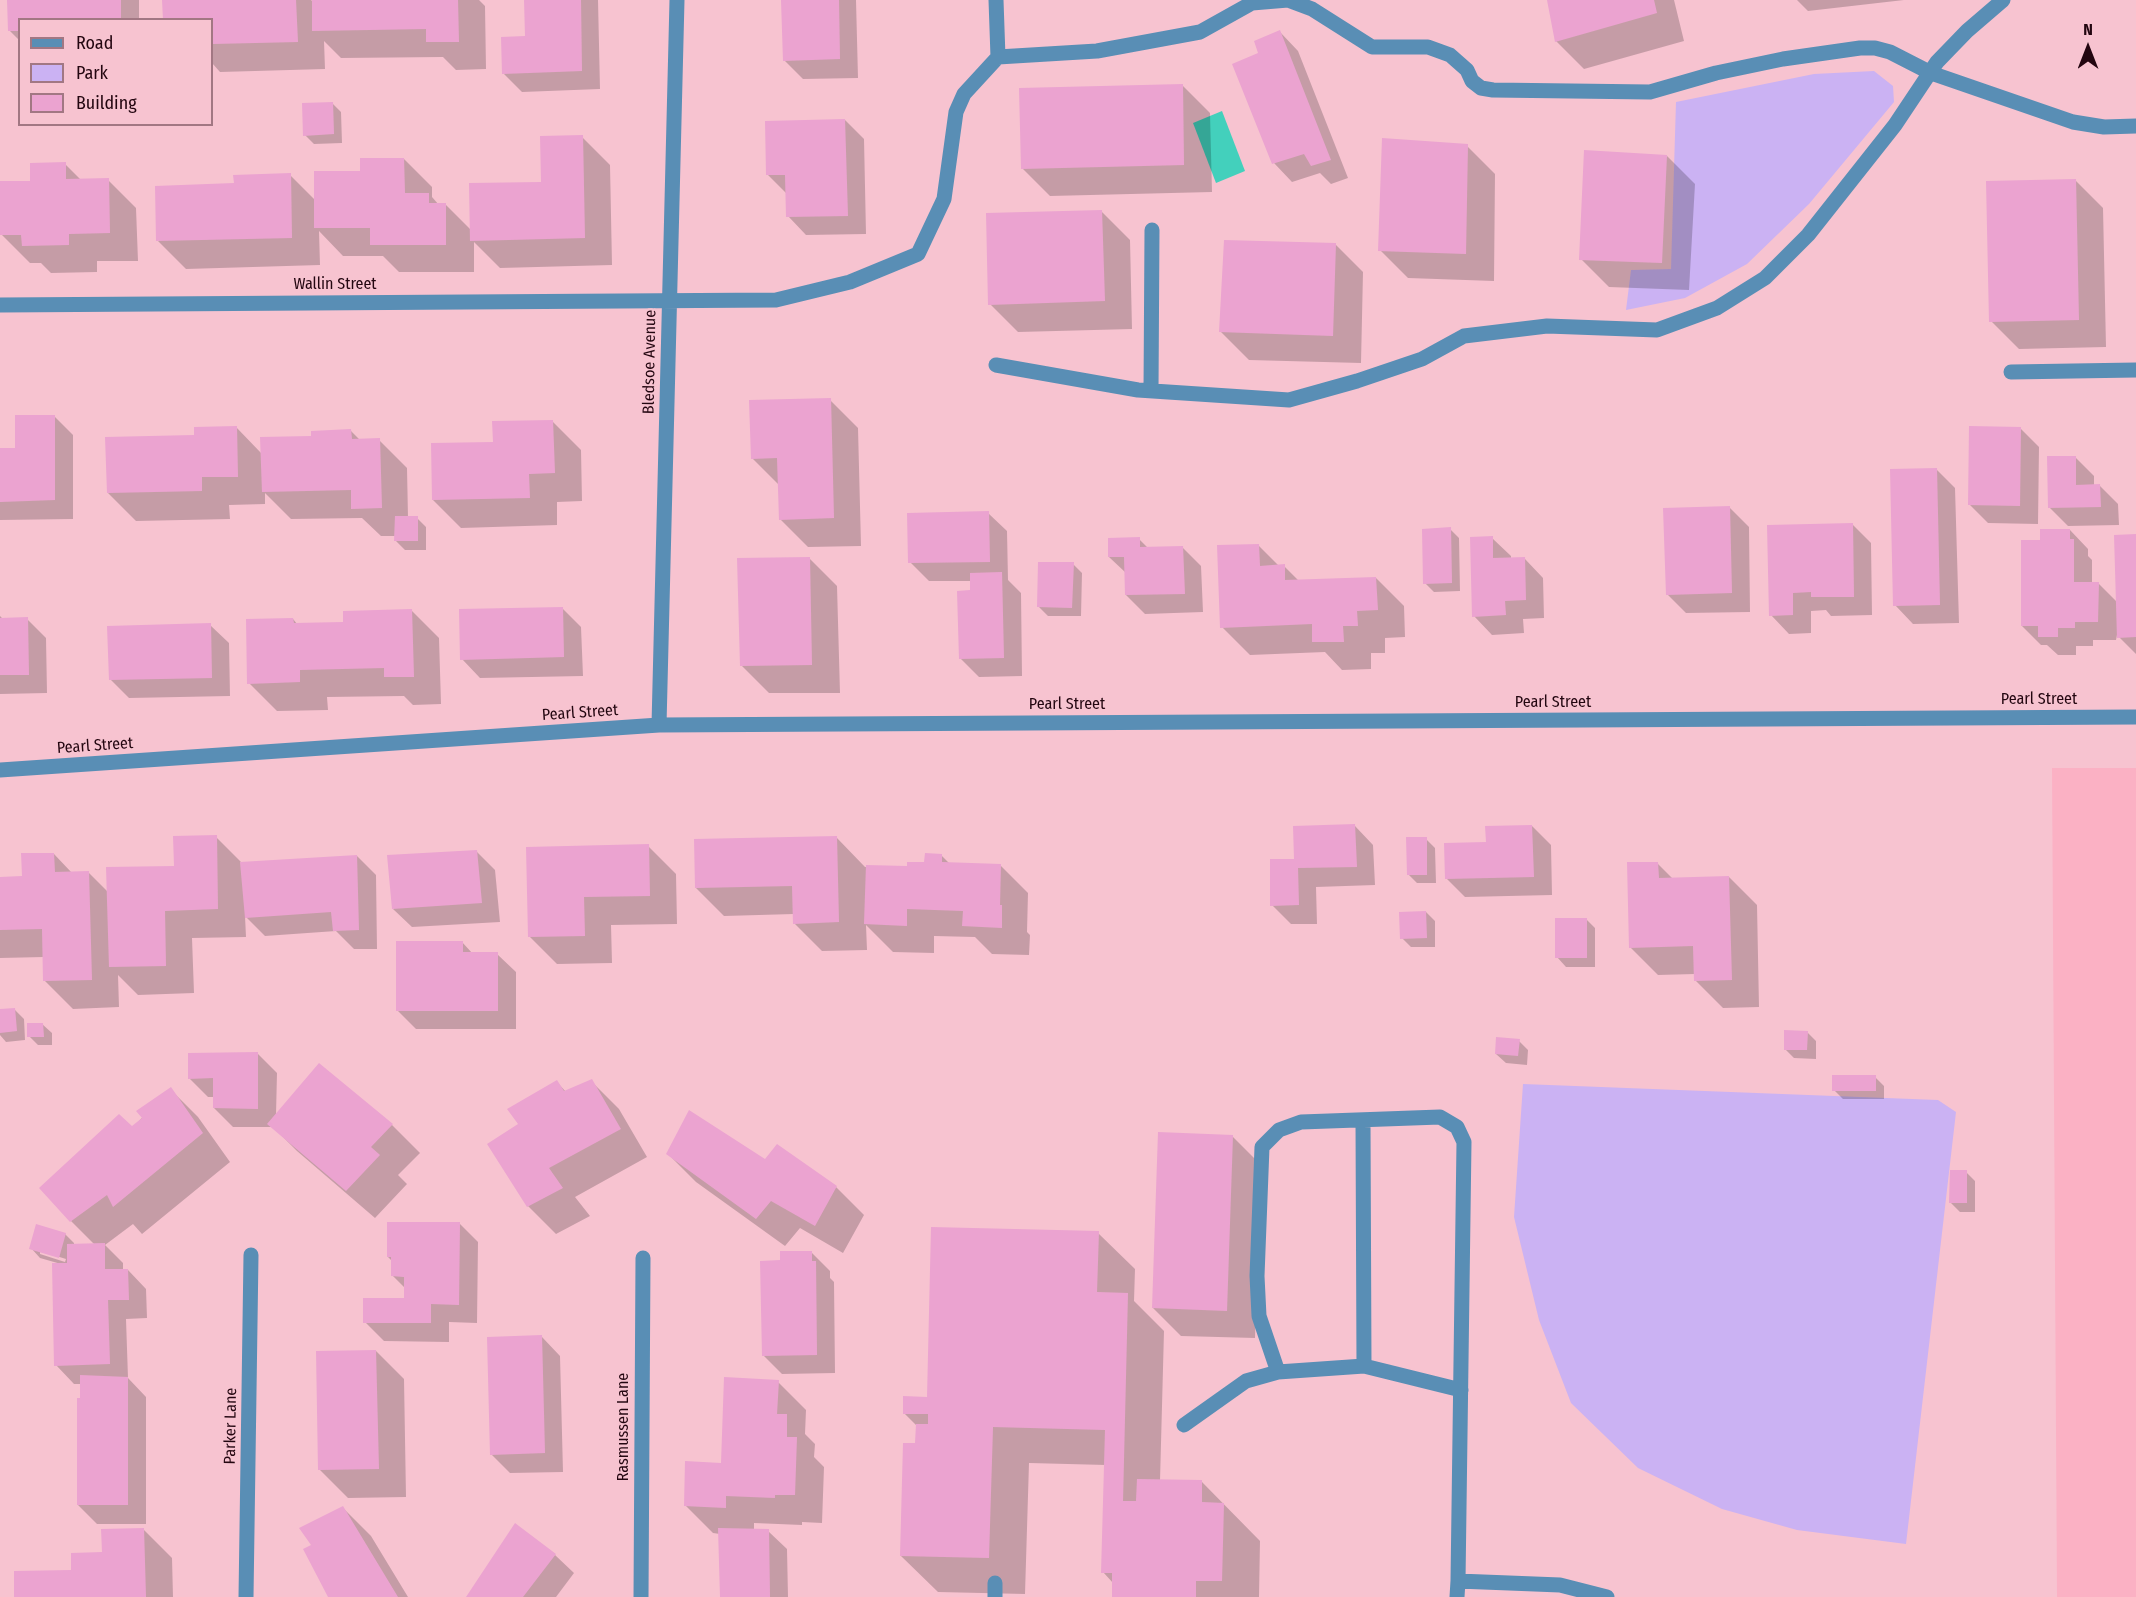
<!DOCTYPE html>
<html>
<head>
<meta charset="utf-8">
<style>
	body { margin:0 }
	#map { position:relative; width:2136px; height:1597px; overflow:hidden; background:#f7c3d0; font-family:"Fira Sans Condensed",sans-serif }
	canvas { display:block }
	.legend { position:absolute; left:18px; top:18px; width:195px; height:108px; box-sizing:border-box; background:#f7c3d0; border:2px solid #a27783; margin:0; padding:8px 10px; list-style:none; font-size:18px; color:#230610 }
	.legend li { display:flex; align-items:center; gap:12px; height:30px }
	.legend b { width:30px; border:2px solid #a27783 }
	.north { position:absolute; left:2058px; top:18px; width:60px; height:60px; -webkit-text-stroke:4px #f7c3d0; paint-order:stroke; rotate:0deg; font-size:16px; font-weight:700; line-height:24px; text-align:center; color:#230610 }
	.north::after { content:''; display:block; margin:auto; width:21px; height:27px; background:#230610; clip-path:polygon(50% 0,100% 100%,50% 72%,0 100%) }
</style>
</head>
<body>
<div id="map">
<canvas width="2136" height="1597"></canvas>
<ul class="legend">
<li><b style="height:8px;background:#598eb5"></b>Road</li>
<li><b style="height:16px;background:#cbb2f3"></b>Park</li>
<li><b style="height:16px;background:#eba3d0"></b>Building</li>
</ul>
<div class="north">N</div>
</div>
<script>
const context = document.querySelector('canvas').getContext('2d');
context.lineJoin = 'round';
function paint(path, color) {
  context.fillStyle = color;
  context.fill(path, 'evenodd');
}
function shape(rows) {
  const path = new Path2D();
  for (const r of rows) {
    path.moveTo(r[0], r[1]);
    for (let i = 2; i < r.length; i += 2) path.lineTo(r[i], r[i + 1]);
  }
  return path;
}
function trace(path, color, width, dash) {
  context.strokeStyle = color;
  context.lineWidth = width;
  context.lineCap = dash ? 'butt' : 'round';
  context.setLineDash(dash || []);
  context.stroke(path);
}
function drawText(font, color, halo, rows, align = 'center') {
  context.font = font + ' "Fira Sans Condensed",sans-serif';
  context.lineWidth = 4.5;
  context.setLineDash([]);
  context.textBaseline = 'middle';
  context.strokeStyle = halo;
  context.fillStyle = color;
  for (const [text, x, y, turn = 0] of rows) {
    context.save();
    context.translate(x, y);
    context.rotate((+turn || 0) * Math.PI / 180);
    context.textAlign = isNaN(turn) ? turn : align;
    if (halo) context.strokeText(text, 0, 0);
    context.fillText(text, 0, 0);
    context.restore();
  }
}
paint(shape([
	[2052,768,2136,768,2136,1597,2057,1597]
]), '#fbb1c4');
paint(shape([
	[1874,71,1893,86,1894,102,1809,204,1747,264,1685,298,1626,310,1631,270,1671,269,1676,102,1814,74],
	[1523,1084,1938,1100,1956,1112,1906,1544,1797,1530,1722,1509,1638,1468,1571,1403,1539,1320,1514,1217]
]), '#cbb2f3');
paint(shape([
	[1222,111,1245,171,1216,183,1193,123]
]), '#43d0bc');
paint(shape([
	[9,0,139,0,139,20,20,20,20,41,9,30],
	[164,0,311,0,313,2,313,0,479,0,485,6,486,69,456,70,443,57,341,58,324,41,325,69,220,72,212,63,212,20],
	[525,0,598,0,600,89,522,92,503,73,526,38],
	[783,0,856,0,858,78,803,79,784,60],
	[1548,0,1674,0,1684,41,1584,69,1556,41],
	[1797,0,1904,0,1808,11],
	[1280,32,1298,51,1348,178,1331,184,1320,173,1292,182,1274,163,1259,54],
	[1182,85,1210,113,1212,192,1050,196,1022,168],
	[332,103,341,112,342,143,314,144,305,135],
	[845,120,864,139,866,234,806,235,788,216,787,194,768,175],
	[582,137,610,165,612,265,500,268,474,242,474,272,399,272,383,256,343,256,319,231,320,265,186,269,158,241,236,185,290,175,315,200,361,172,404,159,432,187,432,197,439,205,446,205,472,231,542,183],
	[1467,146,1495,174,1494,281,1408,278,1380,250],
	[1667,156,1695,184,1689,290,1609,287,1581,259],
	[65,164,81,180,108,180,136,208,138,261,97,261,97,272,51,273,41,263,30,263,2,235,32,182],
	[2075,180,2103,208,2106,347,2019,349,1991,321],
	[1102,212,1130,240,1132,329,1018,332,990,304],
	[1335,244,1363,272,1361,363,1249,360,1221,332],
	[830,400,858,428,861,546,808,547,780,519,779,485,752,458],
	[54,416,73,435,73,519,0,520,0,449,16,449],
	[553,422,581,450,582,501,557,502,557,525,461,528,433,500,494,443],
	[236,427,262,454,312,437,351,431,360,440,379,440,407,468,408,518,417,518,426,527,426,550,405,550,396,541,396,536,381,536,362,518,291,519,265,493,265,504,229,505,230,519,136,521,108,493,195,437],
	[2020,428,2039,447,2038,524,1988,523,1969,504],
	[2075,457,2094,476,2094,486,2099,485,2118,504,2119,525,2068,526,2049,507],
	[1937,470,1955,488,1959,623,1913,624,1895,605],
	[1730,508,1749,527,1750,612,1686,613,1667,594],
	[988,513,1007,531,1008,580,1021,593,1022,676,979,677,960,658,972,592,972,581,929,581,910,562],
	[1852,524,1871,543,1872,615,1831,616,1826,610,1811,611,1811,633,1789,634,1771,615],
	[1450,529,1459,538,1460,591,1434,592,1425,583],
	[2070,530,2088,549,2088,556,2092,560,2092,583,2098,583,2118,603,2136,536,2136,654,2117,635,2116,640,2093,640,2093,646,2076,646,2076,655,2058,655,2047,645,2041,645,2022,626,2042,542],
	[1492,538,1511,556,1511,559,1525,559,1543,578,1544,618,1523,619,1524,633,1492,635,1474,616],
	[1139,539,1148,548,1182,547,1201,566,1203,612,1145,614,1126,595,1126,573,1109,557],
	[1258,545,1279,566,1284,566,1299,581,1376,578,1404,606,1405,637,1385,638,1385,653,1371,653,1371,669,1342,670,1325,652,1250,655,1222,627],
	[809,558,837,586,840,693,769,693,741,665],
	[1073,564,1082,573,1081,616,1048,616,1039,607],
	[562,608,581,627,583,676,480,678,462,659],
	[411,610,439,638,441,704,413,705,404,696,327,697,328,710,277,711,249,683,293,619,298,625,345,624],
	[0,616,3,619,27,619,46,638,47,693,0,694],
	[210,625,229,643,230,696,129,698,110,679],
	[1355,826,1373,845,1375,885,1316,887,1317,924,1291,924,1272,905,1295,860],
	[1532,826,1551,845,1552,895,1465,897,1446,878,1487,843],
	[216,837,243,864,357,856,376,875,377,949,354,949,336,931,265,936,245,916,246,937,192,938,194,993,138,995,118,975,119,1007,73,1009,45,981,44,957,0,958,0,878,23,878,54,854,72,873,89,873,108,892,176,867],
	[837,838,865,867,908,867,926,863,941,855,950,864,1000,865,1028,893,1027,932,1030,935,1029,955,992,954,975,937,934,936,934,953,893,952,866,925,867,950,822,951,794,923,794,914,724,916,696,888],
	[1426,839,1435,848,1436,883,1417,883,1408,874],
	[648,846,676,874,677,924,611,925,612,963,557,964,529,936],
	[476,851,495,870,500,922,412,927,393,909],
	[1657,863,1673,879,1729,877,1757,905,1759,1007,1723,1008,1695,980,1695,974,1658,975,1630,947],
	[1426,912,1435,921,1435,947,1411,947,1402,938],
	[1586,919,1595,928,1595,967,1566,967,1557,957],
	[462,942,473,954,497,954,516,972,516,1029,416,1029,397,1010],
	[15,1010,24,1019,25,1040,6,1042,0,1035,0,1011],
	[42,1024,52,1033,52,1045,38,1045,29,1036],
	[1807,1032,1816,1041,1816,1059,1794,1058,1785,1049],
	[1519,1041,1528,1050,1527,1065,1506,1063,1496,1054],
	[258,1054,277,1073,276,1115,392,1125,420,1153,398,1175,407,1184,375,1218,297,1151,273,1127,233,1127,214,1108,214,1097,208,1097,189,1078],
	[1875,1077,1884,1086,1884,1099,1843,1099,1834,1090],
	[591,1081,619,1109,647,1157,575,1197,590,1216,556,1234,528,1206,489,1144,520,1125,557,1082,566,1092],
	[170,1089,198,1117,230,1162,142,1234,133,1224,105,1245,123,1263,123,1270,128,1270,146,1289,147,1318,126,1319,128,1378,146,1397,146,1524,97,1524,78,1505,81,1384,74,1384,56,1365,61,1264,40,1258,31,1248,65,1234,74,1243,74,1246,95,1245,71,1221,132,1128],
	[40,1251,66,1259,65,1262,40,1254],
	[1232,1136,1260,1164,1255,1338,1181,1336,1153,1308],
	[668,1154,765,1161,836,1187,864,1215,843,1253,800,1228,785,1246,696,1182],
	[1966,1172,1975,1181,1975,1212,1960,1212,1951,1203],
	[459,1223,478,1242,477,1323,449,1322,449,1342,384,1341,365,1322,405,1300,405,1288,392,1275,392,1261,388,1257],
	[1098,1233,1135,1269,1134,1301,1164,1331,1160,1481,1202,1482,1260,1541,1259,1597,1113,1597,1113,1583,1103,1572,1106,1465,1029,1463,1025,1594,938,1592,901,1556,917,1445,917,1426,904,1413,928,1398],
	[811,1252,830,1271,830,1278,834,1282,835,1373,782,1374,763,1355],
	[542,1337,560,1356,563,1472,510,1473,491,1454],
	[376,1351,404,1379,406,1497,348,1498,320,1470],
	[778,1382,806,1410,805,1434,815,1444,814,1457,824,1467,822,1523,802,1522,802,1525,754,1523,754,1530,768,1531,787,1549,788,1597,722,1597,720,1534,713,1533,685,1505,722,1465],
	[343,1508,371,1536,408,1597,330,1597,313,1546],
	[144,1530,172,1558,173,1597,16,1597,73,1571],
	[555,1555,574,1573,556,1597,468,1597]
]), '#0003');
paint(shape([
	[7,0,121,0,121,20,20,20,20,31,8,31],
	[162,0,296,0,298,42,212,44,212,20,163,20],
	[312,0,458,0,459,42,426,42,426,29,312,31],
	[524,0,581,0,582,71,502,74,501,37,525,36],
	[781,0,839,0,840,59,783,61],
	[1547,0,1654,0,1657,13,1555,42],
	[1280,30,1331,160,1311,166,1304,154,1272,164,1232,64,1258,53,1254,41],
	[1183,84,1184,165,1021,169,1019,88],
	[333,102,334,134,303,136,302,103],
	[845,119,848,216,786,217,785,175,766,175,765,121],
	[583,135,585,238,470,241,469,183,541,182,540,136],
	[1382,138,1468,144,1466,254,1378,251],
	[1584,150,1667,155,1662,263,1579,260],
	[360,158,404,158,405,193,429,193,429,203,446,203,446,245,370,245,370,228,314,228,314,171,360,171],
	[66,162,66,179,109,178,110,233,69,234,69,245,22,246,21,235,0,235,0,181,30,181,30,163],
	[291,173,292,238,156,241,155,186,234,183,233,175],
	[2076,179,2079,320,1989,322,1986,181],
	[1102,210,1105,301,988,305,986,213],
	[1224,240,1336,243,1333,336,1219,332],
	[831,398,834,518,779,520,777,458,751,459,749,400],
	[15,415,55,415,55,500,0,502,0,448,15,448],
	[553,420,555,473,529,474,530,498,432,500,431,443,493,442,492,421],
	[237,426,238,477,202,477,202,491,107,493,105,437,194,435,194,427],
	[1969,426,2021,427,2020,506,1968,505],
	[351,429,352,439,380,438,382,508,351,509,351,490,262,492,260,437,311,436,311,431],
	[2047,456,2076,456,2076,485,2100,484,2101,507,2048,508],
	[1937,468,1940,605,1893,606,1890,469],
	[1730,506,1732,593,1666,595,1663,508],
	[989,511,990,562,908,563,907,513],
	[395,516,418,516,418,541,394,541],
	[1853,523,1854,597,1811,597,1811,592,1793,593,1793,615,1769,616,1767,525],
	[1451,527,1452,583,1423,584,1422,529],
	[2040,529,2070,529,2070,539,2074,539,2074,582,2099,582,2098,622,2075,622,2075,628,2058,628,2058,637,2038,637,2038,626,2021,626,2021,540,2040,540],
	[2136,534,2136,637,2117,638,2114,535],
	[1493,536,1493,558,1525,557,1526,600,1505,601,1506,615,1472,617,1470,537],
	[1140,537,1140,547,1183,546,1185,594,1125,595,1124,557,1108,557,1108,538],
	[1259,544,1260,566,1285,564,1285,580,1376,577,1378,610,1357,611,1358,626,1343,626,1344,642,1312,642,1312,624,1220,628,1217,545],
	[810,557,812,665,740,666,737,558],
	[1038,562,1074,562,1072,608,1037,607],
	[1002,572,1004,658,959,659,957,591,970,590,970,573],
	[563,607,564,657,460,660,459,609],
	[412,609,414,677,384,677,384,668,300,670,300,682,247,684,246,619,293,618,294,623,343,622,343,611],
	[28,617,29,675,0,675,0,618],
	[211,623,212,678,109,680,107,626],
	[1355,824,1357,867,1298,868,1299,905,1270,906,1270,859,1294,859,1293,826],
	[1532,825,1534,877,1445,879,1444,843,1486,842,1485,826],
	[217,835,218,909,165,911,166,966,109,967,106,867,174,866,173,836],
	[837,836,839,922,793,924,792,886,695,888,694,839],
	[1406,837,1427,837,1427,875,1407,875],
	[649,844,650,896,584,897,585,936,528,937,526,847],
	[477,850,482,903,392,909,387,855],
	[21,853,54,853,55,872,89,871,92,980,43,981,42,929,0,930,0,877,22,876],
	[925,853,942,854,942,862,1001,864,1000,905,1002,905,1002,928,962,926,963,911,907,909,907,926,864,924,866,865,907,866,907,862,924,862],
	[357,855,359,930,333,931,331,912,245,918,240,862],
	[1627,862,1658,862,1659,878,1729,876,1732,980,1694,981,1693,946,1629,948],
	[1426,911,1427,938,1400,939,1399,912],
	[1555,918,1587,918,1587,958,1555,958],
	[396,941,463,941,463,952,498,952,498,1011,396,1011],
	[15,1008,17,1031,0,1033,0,1009],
	[27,1023,43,1023,44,1037,27,1037],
	[1784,1030,1808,1031,1807,1050,1784,1050],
	[1496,1037,1520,1039,1518,1056,1495,1054],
	[258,1052,258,1109,213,1108,213,1078,188,1079,188,1053],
	[319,1063,393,1124,371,1147,380,1155,346,1191,267,1124],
	[1832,1075,1876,1075,1876,1091,1832,1091],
	[592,1079,621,1129,549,1168,563,1188,527,1207,487,1144,518,1124,507,1109,557,1080,564,1091],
	[171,1087,203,1133,113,1207,107,1195,70,1222,39,1188,119,1114,132,1126,142,1118,136,1111],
	[689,1110,765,1159,777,1144,837,1186,815,1226,771,1201,756,1219,666,1154],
	[1158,1132,1233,1135,1227,1311,1152,1308],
	[1950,1170,1967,1170,1967,1203,1949,1203],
	[387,1222,460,1222,459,1305,431,1304,431,1323,363,1323,363,1298,404,1298,404,1277,391,1276,391,1257,387,1257],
	[36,1224,66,1233,59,1258,29,1249],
	[931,1227,1099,1231,1097,1292,1128,1293,1123,1501,1136,1501,1137,1479,1202,1480,1202,1502,1224,1503,1222,1581,1196,1581,1196,1597,1112,1597,1112,1573,1101,1573,1105,1430,993,1427,989,1558,900,1556,903,1443,915,1443,916,1424,928,1424,928,1414,903,1414,903,1396,927,1397],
	[105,1243,105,1269,128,1269,129,1300,108,1300,110,1364,54,1366,52,1263,67,1263,67,1244],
	[780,1251,812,1251,812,1261,816,1261,817,1355,762,1356,760,1261,780,1260],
	[542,1335,545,1453,490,1455,487,1337],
	[376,1350,379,1469,318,1470,316,1351],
	[80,1375,128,1377,128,1505,77,1505,77,1398,80,1398],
	[724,1377,779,1380,777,1414,787,1414,787,1437,797,1437,795,1495,775,1495,775,1498,726,1496,726,1508,684,1506,685,1461,721,1463],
	[343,1506,398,1597,328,1597,303,1549,311,1545,299,1528],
	[515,1523,556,1554,523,1597,466,1597],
	[144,1528,146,1597,14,1597,14,1571,71,1570,71,1553,102,1552,101,1529],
	[718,1528,769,1529,770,1597,720,1597]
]), '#eba3d0');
trace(shape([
	[1288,0,1312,9,1372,47,1428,47,1450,55,1467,70,1472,81,1481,88,1493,90,1650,92,1716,73,1783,59,1860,48,1875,48,1890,52,1931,73,2073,122,2104,127,2136,126],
	[998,57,1097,51,1200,32,1252,3,1288,0],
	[0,305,776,300,850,282,918,254,944,199,956,112,964,94,998,57,996,0],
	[996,365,1138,390,1289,400,1357,381,1422,359,1464,336,1547,326,1657,330,1717,308,1765,278,1808,235,1895,125,1937,62,1967,31,2003,0],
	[2011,372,2136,370],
	[1151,391,1152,230],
	[659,725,677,0],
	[0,770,659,725,2136,717],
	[1363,1120,1364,1366],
	[1278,1372,1259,1316,1257,1276,1262,1147,1279,1130,1301,1122,1440,1117,1457,1127,1464,1142,1458,1581],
	[1184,1425,1246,1381,1278,1372,1364,1366,1461,1390],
	[246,1597,251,1255],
	[641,1597,643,1258],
	[995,1597,995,1583],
	[1457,1597,1458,1581,1560,1585,1607,1597]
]), '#598eb5', 15);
drawText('16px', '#230610', '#f7c3d0', [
	["Wallin Street",335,285],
	["Bledsoe Avenue",650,362,-89],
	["Pearl Street",2039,700],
	["Pearl Street",1553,703],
	["Pearl Street",1067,705],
	["Pearl Street",580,713,-4],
	["Pearl Street",95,746,-4],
	["Parker Lane",231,1426,-89],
	["Rasmussen Lane",624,1427,-90]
]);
</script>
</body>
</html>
